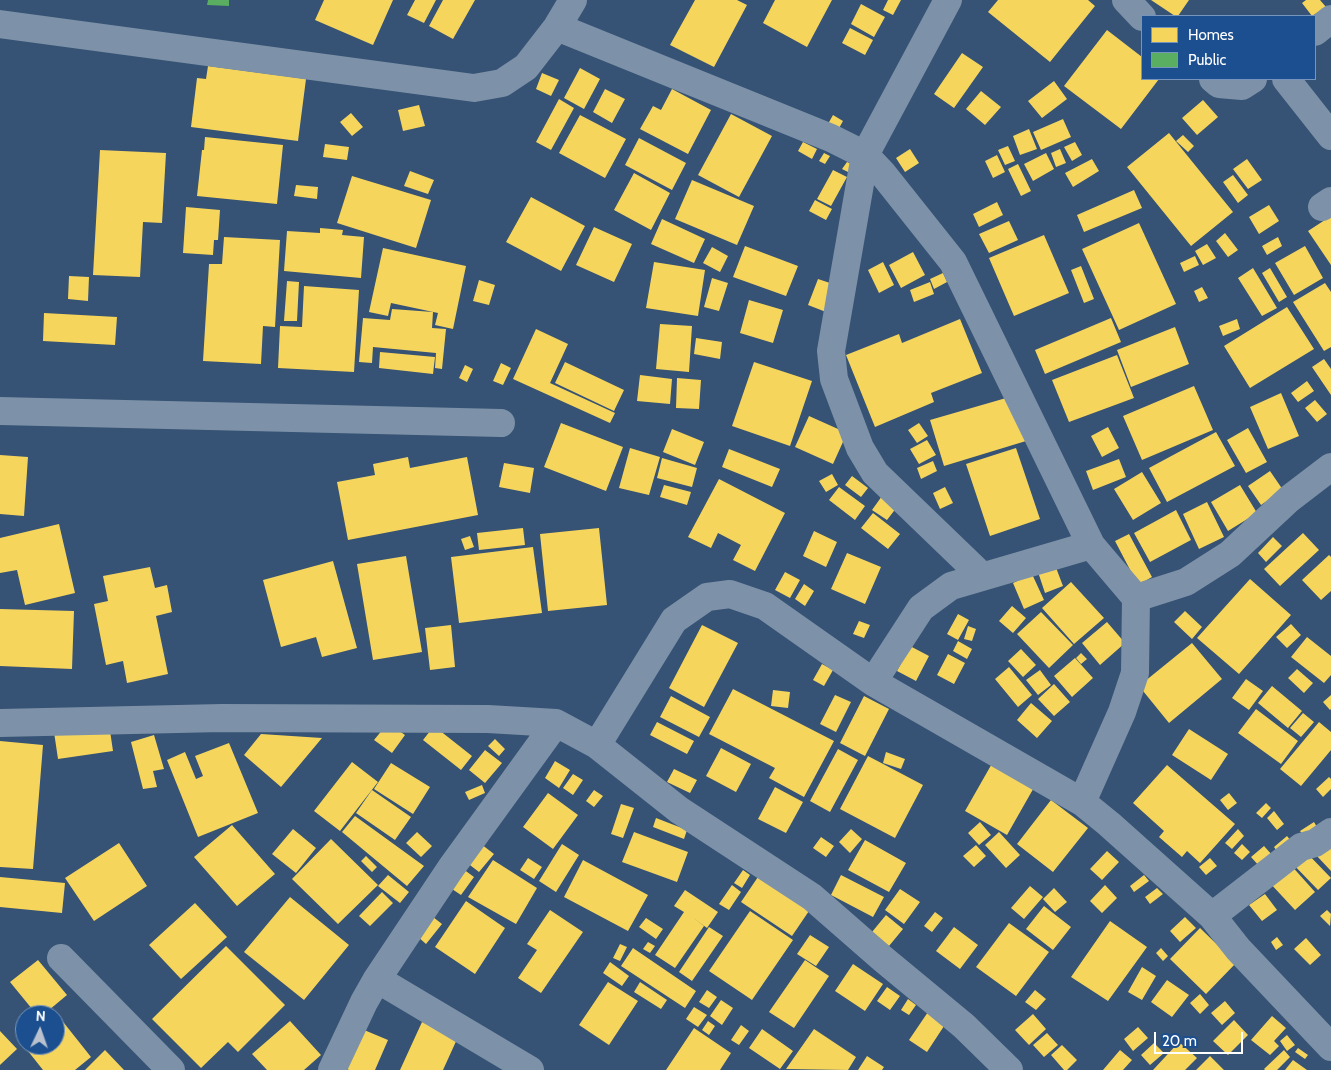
<!DOCTYPE html>
<html>
<head>
<meta charset="utf-8">
<style>
	body { margin:0 }
	#map { position:relative; width:1331px; height:1070px; overflow:hidden; background:#365274; font-family:Cabin,sans-serif }
	canvas { display:block }
	.legend { position:absolute; left:1141px; top:15px; width:175px; height:65px; box-sizing:border-box; background:#1b4f8f; border:1px solid #7695bc; margin:0; padding:6px 9px; list-style:none; font-size:15px; color:#fff }
	.legend li { display:flex; align-items:center; gap:10px; height:25px }
	.legend b { width:25px; border:1px solid #7695bc }
	.north { position:absolute; left:15px; top:1005px; width:50px; height:50px; box-sizing:border-box; background:#1b4f8f; border:1px solid #7695bc; border-radius:50%; rotate:3deg; font-size:14px; font-weight:700; line-height:20px; text-align:center; color:#fff }
	.north::after { content:''; display:block; margin:auto; width:18px; height:22px; background:#b9c2ce; clip-path:polygon(50% 0,100% 100%,50% 72%,0 100%) }
	.scale { position:absolute; left:1154px; top:1032px; width:89px; height:22px; box-sizing:border-box; border:2px solid #fff; border-top:0; padding-left:6px; font-size:15px; line-height:18px; white-space:nowrap; color:#fff; -webkit-text-stroke:4px #1b4f8f; paint-order:stroke }
</style>
</head>
<body>
<div id="map">
<canvas width="1331" height="1070"></canvas>
<ul class="legend">
<li><b style="height:14px;background:#f6d55c"></b>Homes</li>
<li><b style="height:14px;background:#5aae61"></b>Public</li>
</ul>
<div class="north">N</div>
<div class="scale">20 m</div>
</div>
<script>
const context = document.querySelector('canvas').getContext('2d');
context.lineJoin = 'round';
function paint(path, color) {
  context.fillStyle = color;
  context.fill(path, 'evenodd');
}
function shape(rows) {
  const path = new Path2D();
  for (const r of rows) {
    path.moveTo(r[0], r[1]);
    for (let i = 2; i < r.length; i += 2) path.lineTo(r[i], r[i + 1]);
  }
  return path;
}
function trace(path, color, width, dash) {
  context.strokeStyle = color;
  context.lineWidth = width;
  context.lineCap = dash ? 'butt' : 'round';
  context.setLineDash(dash || []);
  context.stroke(path);
}
paint(shape([
	[324,0,393,0,373,45,315,20],
	[415,0,436,0,424,23,407,15],
	[443,0,475,0,453,39,429,26],
	[695,0,737,0,747,5,714,67,670,45],
	[775,0,832,0,807,47,763,23],
	[888,0,901,0,893,15,883,10],
	[998,0,1088,0,1095,6,1050,62,988,12],
	[1151,0,1189,0,1178,16,1175,16],
	[1306,0,1320,0,1326,7,1312,16,1302,3],
	[861,4,885,17,874,37,851,24],
	[850,28,873,40,865,55,842,43],
	[1107,30,1142,57,1142,79,1159,79,1121,129,1064,86],
	[962,53,983,67,954,108,934,94],
	[208,66,306,79,298,141,191,127,197,78,206,79],
	[580,68,600,79,584,109,564,98],
	[542,73,559,80,551,96,536,89],
	[1054,81,1067,99,1042,118,1028,101],
	[605,89,625,99,612,123,593,112],
	[672,89,711,110,688,154,640,129,653,106,661,110],
	[981,91,1001,107,985,125,966,109],
	[559,99,574,108,551,150,536,142],
	[1203,100,1218,117,1197,135,1182,118],
	[419,105,425,126,403,131,398,110],
	[351,113,363,127,352,136,340,122],
	[731,114,772,136,739,197,698,175],
	[580,115,626,139,605,178,559,153],
	[833,115,843,121,838,130,828,124],
	[1063,119,1071,137,1041,150,1033,132],
	[1029,129,1037,149,1020,155,1013,136],
	[1169,133,1233,212,1191,246,1127,167],
	[1183,135,1194,146,1188,152,1176,141],
	[205,137,283,145,277,204,197,196,202,150,204,150],
	[639,138,686,163,672,190,625,165],
	[803,142,817,149,812,159,798,151],
	[1075,142,1082,155,1072,161,1064,147],
	[325,144,349,147,347,160,323,157],
	[1008,146,1015,161,1005,165,998,150],
	[910,149,919,163,905,172,896,158],
	[1060,149,1066,163,1056,167,1051,153],
	[100,150,166,153,162,223,143,222,140,277,93,275],
	[824,153,830,156,825,164,819,161],
	[1046,153,1054,169,1033,181,1024,164],
	[997,155,1005,172,993,178,985,161],
	[1092,159,1099,171,1073,187,1065,173],
	[1247,159,1262,180,1248,189,1233,169],
	[847,162,856,166,852,174,842,169],
	[1018,164,1031,191,1021,196,1008,169],
	[833,170,847,177,831,206,817,199],
	[410,171,434,180,428,194,404,186],
	[634,173,670,193,651,230,614,210],
	[1233,175,1248,195,1238,203,1223,182],
	[352,176,431,200,416,248,337,223],
	[692,180,754,206,737,245,675,219],
	[296,185,318,187,317,199,294,196],
	[1134,190,1142,208,1084,232,1077,215],
	[531,197,585,226,561,271,506,242],
	[815,200,832,209,826,220,809,211],
	[997,202,1003,215,979,227,973,214],
	[1269,205,1279,221,1259,234,1249,217],
	[186,207,220,210,218,240,214,240,213,255,183,253],
	[1331,216,1331,265,1308,231],
	[662,219,705,239,694,263,651,244],
	[1009,221,1018,240,989,253,979,234],
	[1139,223,1176,304,1119,330,1082,249],
	[594,227,632,244,614,282,576,265],
	[320,228,343,230,342,235,364,237,361,278,284,271,287,231,320,233],
	[1225,233,1238,250,1228,257,1216,241],
	[1044,235,1069,293,1014,316,989,258],
	[224,237,280,240,275,327,263,326,261,364,203,361,209,264,222,264],
	[1278,237,1282,246,1267,255,1262,246],
	[1207,244,1216,258,1203,265,1195,251],
	[745,246,798,266,786,296,733,277],
	[1305,246,1323,278,1294,295,1275,263],
	[712,247,728,256,720,272,703,263],
	[383,248,466,266,453,329,435,325,438,313,391,303,388,316,369,312],
	[913,252,925,275,901,288,889,265],
	[1195,256,1199,265,1184,272,1180,263],
	[654,262,705,270,698,316,646,308],
	[883,262,894,285,879,293,868,270],
	[1081,266,1094,299,1084,303,1071,270],
	[1253,268,1277,308,1262,316,1238,278],
	[1270,268,1287,297,1279,302,1262,273],
	[943,273,947,282,934,289,930,279],
	[69,276,89,277,88,301,68,299],
	[712,278,728,283,719,311,704,307],
	[818,279,836,285,826,312,808,305],
	[479,280,495,285,489,305,473,301],
	[287,281,299,282,297,321,284,321],
	[930,282,934,294,914,302,910,290],
	[1325,283,1331,292,1331,347,1324,351,1293,302],
	[304,286,359,290,354,372,278,368,280,326,302,327],
	[1202,287,1208,298,1199,302,1194,291],
	[749,300,783,310,773,343,740,333],
	[1287,307,1314,349,1250,388,1224,346],
	[392,309,433,312,432,328,446,329,442,369,435,368,436,353,373,347,372,363,359,362,363,318,390,320],
	[44,313,117,317,115,345,43,341],
	[1111,318,1121,342,1045,374,1035,350],
	[960,319,982,373,931,393,934,402,875,427,846,355,899,334,902,343],
	[1237,319,1240,329,1223,336,1219,326],
	[660,324,692,326,689,372,656,369],
	[1175,327,1189,364,1131,387,1117,350],
	[536,329,568,344,550,383,615,413,610,423,513,379],
	[696,338,722,342,720,359,694,354],
	[380,352,435,357,433,374,379,368],
	[1117,355,1134,398,1069,422,1052,380],
	[1324,359,1331,369,1331,395,1312,367],
	[565,362,624,390,614,411,555,383],
	[754,362,812,381,790,446,732,426],
	[501,363,511,368,503,385,493,381],
	[465,365,473,369,467,382,459,378],
	[640,375,672,379,670,404,637,401],
	[677,378,701,380,699,409,676,408],
	[1307,381,1314,391,1298,402,1291,393],
	[1194,386,1213,430,1142,460,1123,416],
	[1281,393,1299,436,1268,449,1250,407],
	[1013,396,1026,441,944,466,930,420],
	[1315,400,1327,414,1317,422,1305,408],
	[809,416,847,433,833,464,795,447],
	[561,423,623,447,606,491,544,467],
	[919,423,928,436,917,443,908,430],
	[1108,427,1119,448,1102,457,1091,436],
	[1248,428,1267,462,1246,473,1227,440],
	[672,429,704,442,695,465,663,452],
	[1216,432,1235,466,1167,502,1149,468],
	[927,440,936,455,919,464,910,449],
	[630,448,660,457,649,495,619,488],
	[1016,448,1040,519,990,536,966,464],
	[729,449,780,469,772,487,722,467],
	[0,455,28,457,24,516,0,514],
	[408,457,410,468,467,457,478,515,348,540,337,482,375,475,373,464],
	[662,458,697,468,692,487,657,478],
	[1119,459,1126,477,1093,490,1086,471],
	[933,461,937,471,921,479,917,468],
	[504,463,534,468,530,493,499,487],
	[1270,471,1283,490,1261,505,1248,486],
	[1142,472,1161,503,1133,520,1114,489],
	[832,474,838,485,826,492,819,481],
	[852,476,868,488,861,497,845,485],
	[719,479,785,513,755,571,733,560,741,545,718,533,711,548,688,537],
	[664,485,691,492,687,505,660,497],
	[1240,485,1257,513,1228,531,1211,502],
	[839,487,865,506,855,520,829,500],
	[945,487,953,503,940,509,933,493],
	[882,496,897,507,887,520,872,510],
	[1207,502,1224,537,1199,549,1183,514],
	[1176,510,1191,540,1150,562,1134,533],
	[873,513,900,534,888,549,861,528],
	[59,524,75,593,25,605,17,570,0,573,0,538],
	[523,528,525,545,479,550,477,533],
	[599,528,607,605,548,611,540,534],
	[814,531,837,542,826,567,803,556],
	[1303,533,1319,550,1280,586,1264,569],
	[1129,534,1152,577,1138,585,1115,541],
	[470,536,474,547,465,550,461,539],
	[1273,537,1282,546,1266,562,1258,553],
	[533,547,542,613,459,623,451,557],
	[847,553,881,567,865,604,831,589],
	[1329,555,1331,557,1331,591,1321,600,1302,580],
	[406,556,422,652,373,660,357,564],
	[333,561,357,648,322,657,316,637,281,647,263,580],
	[1055,565,1063,586,1045,593,1038,572],
	[150,567,155,588,167,585,172,612,156,616,168,674,127,683,123,661,106,665,94,604,108,601,103,576],
	[785,572,800,580,790,598,775,590],
	[1032,574,1044,600,1024,609,1013,583],
	[1250,579,1291,615,1239,674,1197,638],
	[1071,582,1104,618,1074,644,1042,608],
	[804,584,814,591,805,606,795,599],
	[1012,606,1026,618,1013,633,999,621],
	[0,609,74,611,72,669,0,666],
	[1185,611,1202,627,1192,639,1174,622],
	[1041,612,1073,645,1049,668,1017,634],
	[958,614,969,620,958,640,947,634],
	[859,621,870,625,864,638,853,634],
	[1107,622,1125,643,1100,665,1082,643],
	[1291,624,1301,635,1287,648,1276,637],
	[451,625,455,667,430,670,425,628],
	[702,625,738,643,704,707,669,688],
	[968,626,976,629,972,641,964,639],
	[1307,637,1331,656,1331,675,1324,683,1291,657],
	[958,641,972,649,967,659,953,651],
	[1192,643,1222,679,1169,723,1139,686],
	[910,646,929,656,916,681,897,671],
	[1021,649,1036,665,1023,677,1008,661],
	[1081,653,1087,659,1081,664,1076,658],
	[948,654,965,663,954,684,937,675],
	[1075,658,1093,678,1072,697,1054,676],
	[822,664,833,670,824,686,813,680],
	[1009,667,1032,695,1018,707,995,679],
	[1297,669,1313,683,1304,693,1288,678],
	[1040,670,1051,685,1038,695,1026,680],
	[1246,679,1263,691,1249,710,1232,698],
	[1054,684,1070,702,1054,716,1038,699],
	[1272,686,1302,711,1288,728,1258,703],
	[733,689,834,741,804,797,769,778,775,768,709,734],
	[773,690,790,692,788,708,771,706],
	[835,695,851,702,836,732,820,724],
	[1331,695,1331,709,1330,710,1323,702],
	[671,696,710,717,699,737,660,717],
	[864,696,889,709,865,756,840,743],
	[1031,703,1052,721,1037,738,1017,720],
	[1256,709,1298,741,1281,764,1238,733],
	[1303,713,1314,722,1301,737,1290,728],
	[657,722,694,741,687,754,650,735],
	[1319,722,1331,732,1331,750,1301,786,1280,769],
	[388,723,405,735,392,753,374,740],
	[109,724,113,751,58,759,54,732],
	[434,726,472,756,461,770,423,740],
	[1189,729,1228,754,1211,780,1172,755],
	[261,734,322,738,281,787,244,755],
	[154,735,164,769,153,771,157,787,143,789,131,742],
	[495,739,505,749,499,756,488,746],
	[0,741,43,745,33,869,0,867],
	[229,743,258,813,198,837,167,760,185,752,196,779,203,776,195,756],
	[721,748,751,764,736,792,706,776],
	[838,749,858,760,830,812,810,801],
	[485,750,502,763,485,783,469,770],
	[886,752,905,759,901,769,883,763],
	[868,756,923,785,895,838,840,809],
	[994,760,1036,784,1007,835,965,811],
	[555,761,570,770,559,788,545,778],
	[352,762,378,782,340,831,314,811],
	[391,763,430,787,413,814,374,789],
	[1167,765,1235,824,1200,863,1187,851,1182,857,1159,837,1164,831,1133,803],
	[674,769,697,780,690,793,667,782],
	[573,774,583,780,573,795,563,788],
	[1329,777,1331,779,1331,789,1323,797,1316,789],
	[482,785,485,793,469,800,465,792],
	[775,787,803,802,786,833,758,819],
	[372,790,411,817,395,840,356,813],
	[594,790,603,796,594,807,586,801],
	[548,793,578,815,553,849,523,827],
	[1229,793,1237,803,1228,810,1220,800],
	[1051,800,1088,828,1053,872,1017,844],
	[1266,803,1271,808,1262,818,1256,813],
	[621,804,634,808,623,838,611,834],
	[1274,811,1284,824,1277,830,1267,818],
	[355,816,424,866,407,886,342,832],
	[656,818,687,830,684,839,653,827],
	[980,822,991,835,979,845,968,833],
	[1314,822,1321,834,1308,842,1300,831],
	[232,825,275,874,237,906,194,857],
	[293,829,316,848,296,873,272,854],
	[851,829,862,839,850,853,839,842],
	[1238,829,1244,836,1232,849,1225,843],
	[417,832,432,846,421,857,406,843],
	[634,832,688,852,677,882,622,862],
	[999,832,1020,855,1006,868,985,845],
	[1287,836,1295,846,1281,857,1274,847],
	[821,837,834,846,826,857,813,848],
	[331,839,378,885,338,924,292,879],
	[1331,839,1331,871,1315,854],
	[865,840,906,863,889,892,848,870],
	[119,843,147,886,94,921,65,878],
	[481,844,494,854,479,872,466,862],
	[562,844,579,855,556,892,539,881],
	[1242,844,1250,852,1242,860,1234,853],
	[976,845,986,856,974,867,963,856],
	[1264,846,1273,856,1260,867,1251,857],
	[1303,849,1331,878,1318,890,1290,861],
	[1107,851,1119,862,1102,880,1090,869],
	[366,856,377,867,372,872,361,861],
	[528,858,542,867,534,879,520,870],
	[1210,858,1217,866,1206,875,1199,867],
	[493,860,537,888,516,924,468,897],
	[583,860,648,895,628,931,564,897],
	[1289,863,1315,892,1295,910,1269,882],
	[459,866,474,877,461,895,446,885],
	[743,870,750,875,742,888,734,883],
	[760,874,811,908,792,936,741,902],
	[388,875,409,892,400,903,378,886],
	[841,875,884,897,873,917,831,895],
	[1144,875,1149,881,1134,892,1130,886],
	[0,877,65,883,62,913,0,907],
	[732,885,741,892,729,910,719,904],
	[1105,885,1117,898,1102,913,1090,901],
	[1030,886,1043,897,1024,919,1011,908],
	[1054,888,1067,902,1055,912,1043,899],
	[1157,888,1163,894,1150,904,1145,897],
	[900,889,920,902,904,924,885,910],
	[685,890,718,912,707,928,692,917,704,926,675,968,655,955,684,912,674,906],
	[382,892,393,903,370,926,359,916],
	[1265,894,1277,910,1262,921,1249,905],
	[290,897,349,945,304,1000,244,952],
	[466,901,505,928,475,974,435,947],
	[195,903,227,937,181,979,149,945],
	[1044,906,1071,927,1053,950,1026,929],
	[550,910,583,932,541,993,518,978,537,950,527,944],
	[1327,910,1331,914,1330,926,1320,916],
	[750,911,793,940,752,1000,709,971],
	[935,912,943,918,932,932,924,926],
	[886,915,903,929,889,946,872,932],
	[433,917,442,924,426,944,417,936],
	[1185,917,1196,928,1180,942,1170,931],
	[646,918,663,929,656,939,639,927],
	[1110,921,1147,947,1108,1001,1071,977],
	[1009,923,1049,952,1016,996,976,967],
	[709,927,723,936,692,981,679,972],
	[954,927,978,945,960,969,936,951],
	[1200,928,1236,963,1206,994,1170,959],
	[810,935,829,947,816,966,797,954],
	[1277,937,1283,945,1276,950,1271,942],
	[1306,938,1321,955,1310,965,1294,949],
	[648,942,655,946,650,953,643,949],
	[620,944,627,947,620,961,613,958],
	[226,946,285,1005,238,1052,228,1042,201,1068,152,1019],
	[633,948,696,991,685,1008,621,966],
	[1161,948,1168,956,1163,961,1156,953],
	[38,960,67,995,43,1015,37,1015,10,982],
	[805,960,829,976,794,1028,769,1012],
	[610,962,629,976,622,986,603,973],
	[853,964,883,984,865,1011,835,991],
	[1142,967,1156,976,1142,1000,1128,992],
	[1167,980,1189,995,1172,1017,1151,1002],
	[608,982,638,1001,609,1045,579,1025],
	[640,982,667,1000,661,1009,634,992],
	[887,987,900,996,890,1010,877,1001],
	[707,990,717,997,709,1008,699,1002],
	[1035,990,1046,999,1036,1010,1025,1002],
	[1200,994,1209,1005,1200,1014,1190,1003],
	[908,999,916,1005,909,1015,901,1010],
	[721,1000,733,1008,722,1025,710,1016],
	[1225,1001,1235,1013,1222,1025,1211,1013],
	[694,1007,707,1015,698,1027,686,1019],
	[928,1012,946,1023,927,1052,909,1040],
	[1033,1014,1046,1029,1029,1045,1015,1030],
	[1272,1016,1286,1028,1274,1041,1279,1046,1270,1055,1251,1040],
	[60,1018,91,1057,75,1070,43,1070,24,1046,55,1045,55,1022],
	[1234,1020,1248,1035,1228,1055,1213,1041],
	[290,1021,321,1055,304,1070,267,1070,252,1054],
	[708,1021,715,1026,709,1035,702,1030],
	[422,1022,458,1037,443,1070,400,1070],
	[741,1025,749,1031,739,1045,731,1040],
	[357,1027,388,1040,375,1070,349,1070,340,1066],
	[1138,1027,1148,1038,1133,1051,1124,1039],
	[694,1028,731,1053,720,1070,666,1070],
	[762,1029,793,1051,780,1069,749,1048],
	[814,1029,856,1057,848,1070,786,1069],
	[0,1031,17,1049,0,1065],
	[1047,1033,1058,1045,1044,1057,1033,1045],
	[1287,1035,1295,1045,1287,1051,1280,1041],
	[1179,1042,1197,1058,1185,1070,1153,1070],
	[1154,1043,1164,1053,1150,1065,1141,1055],
	[1062,1045,1077,1060,1067,1070,1064,1070,1051,1055],
	[1298,1048,1308,1055,1305,1059,1295,1052],
	[105,1050,124,1070,85,1070],
	[1120,1050,1132,1060,1123,1070,1103,1070],
	[1284,1050,1290,1057,1277,1070,1265,1070,1264,1069],
	[867,1056,884,1067,882,1070,858,1070],
	[1210,1056,1224,1070,1196,1070],
	[1293,1060,1307,1070,1285,1070]
]), '#f6d55c');
paint(shape([
	[208,0,229,0,229,6,207,5]
]), '#5aae61');
trace(shape([
	[948,0,865,155,831,351,834,379,860,448,875,473,982,576],
	[1126,0,1142,17],
	[0,24,474,88,502,83,526,67,557,27,573,0],
	[557,27,831,138,865,155,883,174,953,262,1091,545,1136,598],
	[1315,32,1331,19],
	[1213,79,1219,84,1242,86,1253,79],
	[1286,79,1331,136],
	[1322,207,1331,201],
	[0,411,501,423],
	[873,682,921,608,951,586,1091,545],
	[0,723,222,718,488,719,556,723,597,745,674,620,707,597,730,594,765,606,873,682,1082,802,1109,824,1212,916,1238,949,1331,1047],
	[597,745,679,810,812,897,883,959,964,1026,1009,1070],
	[1082,802,1122,712,1135,673,1136,598,1186,582,1230,554,1289,499,1331,467],
	[1212,916,1301,847,1315,843,1331,832],
	[61,958,171,1070],
	[377,979,451,868,556,723],
	[332,1070,364,1002,377,979,530,1070]
]), '#7d92a8', 28);
</script>
</body>
</html>
